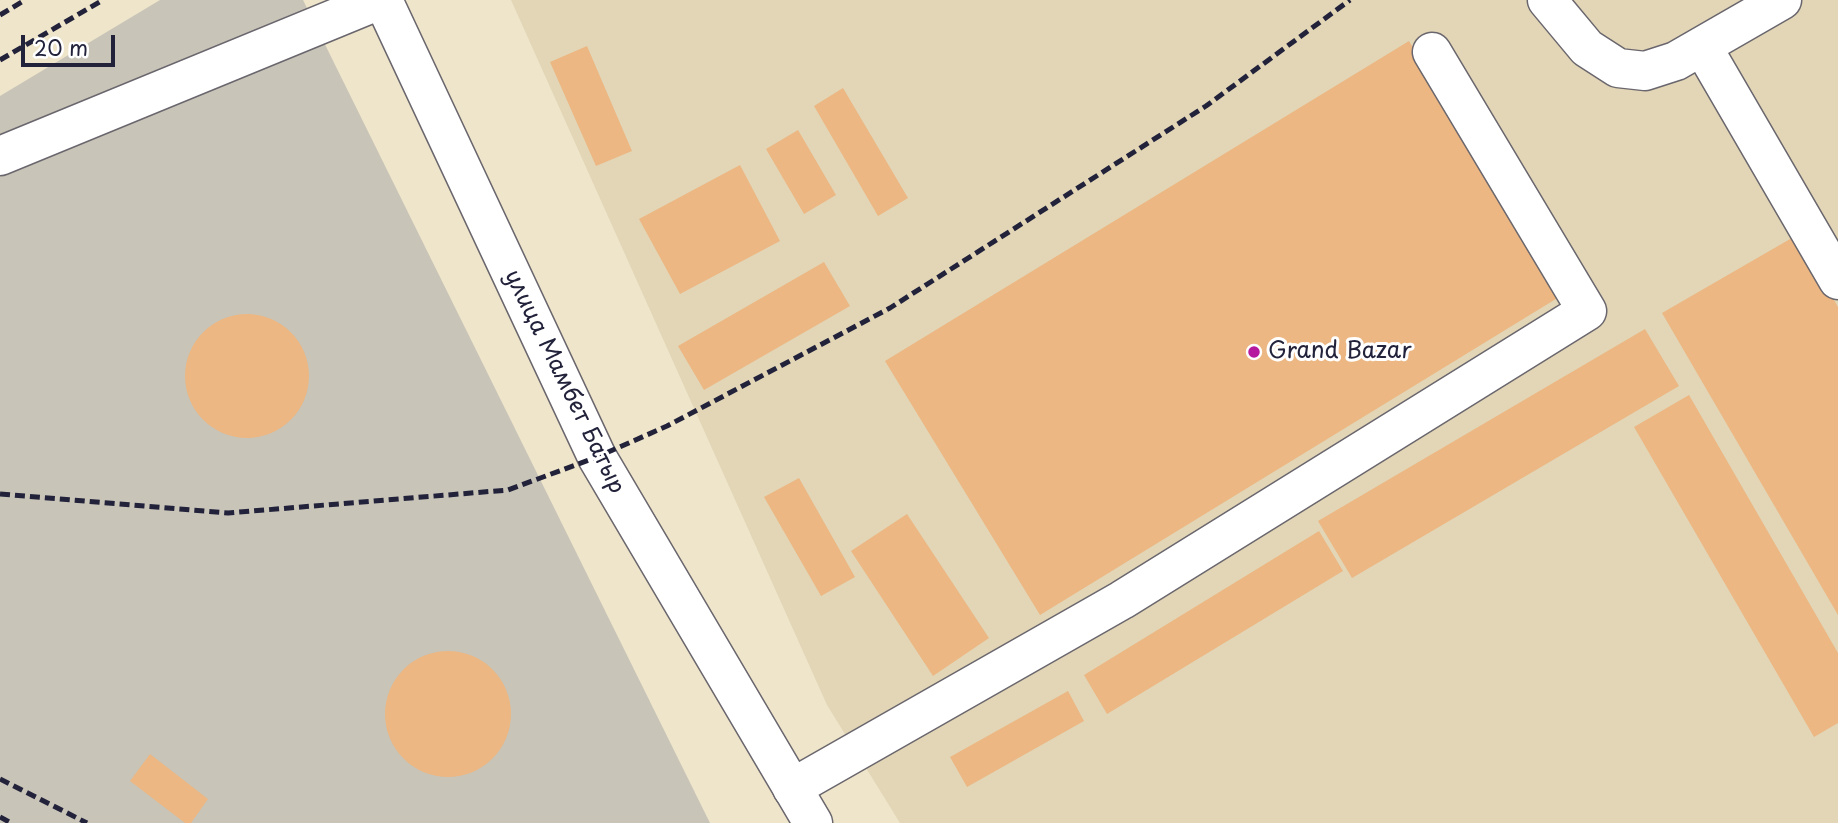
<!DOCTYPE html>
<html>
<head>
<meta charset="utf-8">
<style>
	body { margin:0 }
	#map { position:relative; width:1838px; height:823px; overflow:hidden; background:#efe5ca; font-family:"Playpen Sans",sans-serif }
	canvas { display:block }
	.scale { position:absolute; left:21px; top:35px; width:94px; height:32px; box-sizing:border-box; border:4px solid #22223b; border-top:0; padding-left:9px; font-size:21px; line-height:24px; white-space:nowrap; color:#22223b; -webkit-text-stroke:5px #fff; paint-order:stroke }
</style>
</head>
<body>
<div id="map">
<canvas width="1838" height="823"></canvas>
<div class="scale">20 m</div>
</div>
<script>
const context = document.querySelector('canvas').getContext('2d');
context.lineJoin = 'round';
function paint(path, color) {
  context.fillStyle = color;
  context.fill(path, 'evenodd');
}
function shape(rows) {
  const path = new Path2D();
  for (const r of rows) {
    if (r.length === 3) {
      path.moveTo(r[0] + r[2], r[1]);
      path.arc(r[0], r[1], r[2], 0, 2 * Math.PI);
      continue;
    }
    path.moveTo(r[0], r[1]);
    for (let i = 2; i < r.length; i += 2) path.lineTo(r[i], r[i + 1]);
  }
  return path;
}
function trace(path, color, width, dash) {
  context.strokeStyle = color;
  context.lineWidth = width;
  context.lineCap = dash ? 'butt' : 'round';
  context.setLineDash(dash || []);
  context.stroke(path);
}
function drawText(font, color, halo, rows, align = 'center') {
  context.font = font + ' "Playpen Sans",sans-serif';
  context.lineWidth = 6;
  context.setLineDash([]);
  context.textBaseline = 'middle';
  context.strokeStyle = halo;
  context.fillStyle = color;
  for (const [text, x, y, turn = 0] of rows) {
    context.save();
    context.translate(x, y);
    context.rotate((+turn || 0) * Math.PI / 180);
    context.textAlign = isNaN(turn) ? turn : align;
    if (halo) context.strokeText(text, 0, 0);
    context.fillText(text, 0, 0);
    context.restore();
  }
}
paint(shape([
	[511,0,1838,0,1838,823,900,823,827,705]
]), '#e2d6b7');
paint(shape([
	[160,0,303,0,710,823,0,823,0,96]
]), '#c8c4b8');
paint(shape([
	[1409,41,1564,294,1040,615,885,361],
	[587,46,632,151,596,166,550,62],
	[843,88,908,198,878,216,814,106],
	[798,130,836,195,804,214,766,149],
	[740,165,780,241,680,294,639,219],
	[1797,235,1838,307,1838,615,1662,313],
	[824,262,850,306,704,390,678,346],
	[247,376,62],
	[1645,329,1679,386,1352,578,1318,521],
	[1689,395,1838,653,1838,723,1814,737,1634,427],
	[799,478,855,577,821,596,764,497],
	[907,514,989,638,933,676,851,551],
	[1319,531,1343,571,1107,714,1084,675],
	[448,714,63],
	[1068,691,1084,721,967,787,950,757],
	[150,754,208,799,191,823,185,823,130,781]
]), '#ecb782');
const minor = shape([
	[1547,0,1587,48,1618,68,1645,71,1676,61,1782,0],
	[1702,46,1838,280],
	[0,156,380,0],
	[792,788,1122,600,1587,311,1432,52]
]);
const major = shape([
	[383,0,597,457,813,823]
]);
trace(minor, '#6a666d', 41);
trace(major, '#6a666d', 41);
trace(minor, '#fff', 38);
trace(major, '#fff', 38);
trace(shape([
	[0,15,25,0],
	[0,60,103,0],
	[0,494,228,513,508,490,597,457,667,426,890,308,1206,106,1350,0],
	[0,779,87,823],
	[0,817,11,823]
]), '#22223b', 5, [10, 5]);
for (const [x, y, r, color] of [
	[1254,352,7,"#b5179e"]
]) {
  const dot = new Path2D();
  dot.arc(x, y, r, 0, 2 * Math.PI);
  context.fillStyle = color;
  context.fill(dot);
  trace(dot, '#fff', 2.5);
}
drawText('23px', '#22223b', '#fff', [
	["Grand Bazar",1268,352]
], 'left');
drawText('23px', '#22223b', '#fff', [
	["улица Мамбет Батыр",564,382,64]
]);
</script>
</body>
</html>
